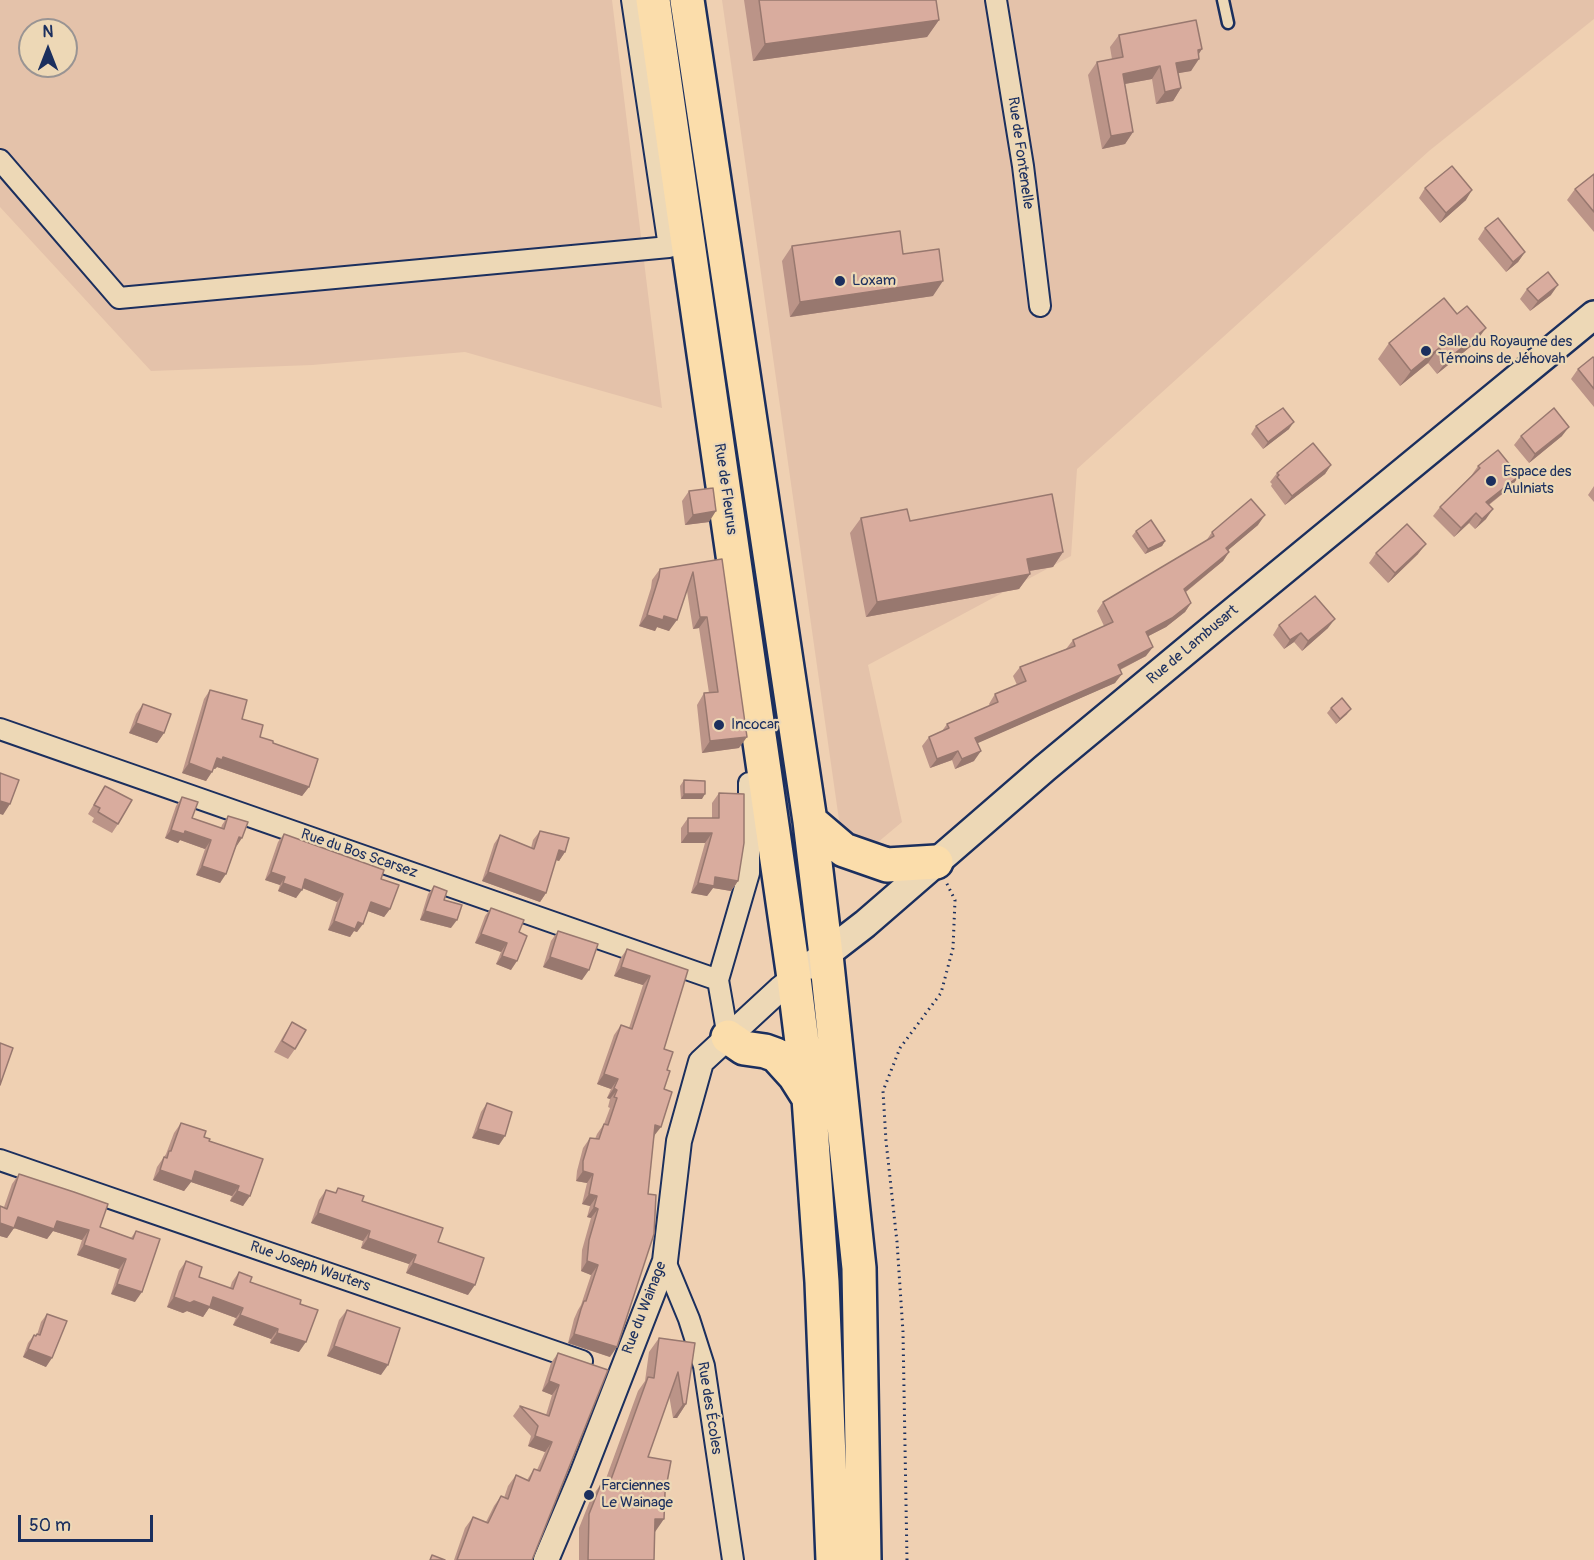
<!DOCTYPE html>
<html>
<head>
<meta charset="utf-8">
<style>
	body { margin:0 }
	#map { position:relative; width:1594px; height:1560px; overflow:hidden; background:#efd0b2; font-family:Pangolin,sans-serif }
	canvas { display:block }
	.north { position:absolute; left:18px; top:18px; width:60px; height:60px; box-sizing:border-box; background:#edd8b6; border:2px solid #999493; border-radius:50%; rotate:0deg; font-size:16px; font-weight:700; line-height:24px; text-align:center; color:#1b2f5e }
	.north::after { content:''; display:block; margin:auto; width:21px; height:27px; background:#1b2f5e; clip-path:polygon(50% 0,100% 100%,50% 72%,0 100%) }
	.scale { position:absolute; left:18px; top:1515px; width:135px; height:27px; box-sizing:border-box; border:3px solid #1b2f5e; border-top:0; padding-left:8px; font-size:18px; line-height:21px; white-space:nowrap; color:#1b2f5e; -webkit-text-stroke:4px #edd8b6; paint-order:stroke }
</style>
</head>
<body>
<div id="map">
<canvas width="1594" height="1560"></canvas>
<div class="north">N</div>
<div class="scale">50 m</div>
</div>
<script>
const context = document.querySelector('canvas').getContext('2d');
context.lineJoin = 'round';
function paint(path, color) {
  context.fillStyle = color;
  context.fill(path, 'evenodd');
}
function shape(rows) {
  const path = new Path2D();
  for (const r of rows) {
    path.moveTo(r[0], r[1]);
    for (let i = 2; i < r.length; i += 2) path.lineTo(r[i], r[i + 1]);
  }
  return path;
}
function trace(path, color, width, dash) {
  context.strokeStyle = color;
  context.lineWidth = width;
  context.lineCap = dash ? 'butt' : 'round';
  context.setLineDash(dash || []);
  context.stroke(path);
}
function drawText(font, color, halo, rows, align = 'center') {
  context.font = font + ' Pangolin,sans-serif';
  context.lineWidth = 4.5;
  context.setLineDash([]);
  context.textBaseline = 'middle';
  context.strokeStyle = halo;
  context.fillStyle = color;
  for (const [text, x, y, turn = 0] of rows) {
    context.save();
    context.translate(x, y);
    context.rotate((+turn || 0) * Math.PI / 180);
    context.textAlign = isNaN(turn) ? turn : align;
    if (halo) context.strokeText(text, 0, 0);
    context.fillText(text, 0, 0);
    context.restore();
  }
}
paint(shape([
	[0,0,612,0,662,408,465,352,312,365,151,371,0,207],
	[30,30,66,30,66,66,30,66],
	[722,0,1594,0,1594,19,1429,151,1077,469,1071,556,868,665,902,822,846,869]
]), '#e4c2aa');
const service = shape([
	[1223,0,1228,23]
]);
const minor = shape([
	[996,0,1023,166,1040,306],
	[0,160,119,298,669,247,632,0],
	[0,729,718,980],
	[728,1037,718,980,749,873,749,783],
	[0,1160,582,1361],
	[665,1261,689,1319,704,1366,733,1560]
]);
const tertiary = shape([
	[546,1560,581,1477,665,1261,679,1141,701,1062,780,989,794,978]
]);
const secondary = shape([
	[812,965,865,924,1045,768,1222,621,1594,315]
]);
const trunk = shape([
	[653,0,794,978,809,1098,822,1282,833,1560],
	[687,0,810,821,826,955,859,1268,864,1560],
	[810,821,844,850,887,865,936,862],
	[728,1037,744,1048,765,1051,776,1055,795,1076,807,1095]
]);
trace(service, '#1b2f5e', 15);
trace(minor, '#1b2f5e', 24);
trace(tertiary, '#1b2f5e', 28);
trace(secondary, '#1b2f5e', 32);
trace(trunk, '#1b2f5e', 38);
trace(shape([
	[907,1560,903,1332,897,1242,886,1141,883,1091,900,1048,941,993,953,948,955,900,946,882]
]), '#1b2f5e', 3, [1.5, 4.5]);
trace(service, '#edd8b6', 10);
trace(minor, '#edd8b6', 20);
trace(tertiary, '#edd8b6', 24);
trace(secondary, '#edd8b6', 27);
trace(trunk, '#fbddab', 33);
paint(shape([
	[744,0,936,0,939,20,927,37,753,61],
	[1119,35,1202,49,1198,54,1191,71,1178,73,1181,88,1173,101,1156,104,1152,79,1124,84,1133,132,1125,144,1102,149,1088,75,1097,62,1112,59,1110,47],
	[1594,174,1594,232,1567,200,1575,189],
	[1425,188,1466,200,1440,223,1419,198],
	[1485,228,1525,252,1518,262,1506,272,1478,239],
	[792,246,903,254,933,296,790,317,782,261],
	[1527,289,1551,295,1530,311,1520,299],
	[1457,314,1475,343,1437,374,1428,363,1400,386,1378,359,1389,343],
	[1594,358,1594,407,1571,379,1578,369],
	[1256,426,1289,429,1263,449,1251,434],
	[1521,436,1562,436,1529,463,1514,445],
	[1331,465,1325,474,1285,505,1271,486,1272,484,1270,482,1277,473],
	[1478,466,1512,486,1489,505,1486,519,1475,529,1469,523,1454,537,1433,516,1440,507,1471,476],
	[1594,486,1594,502,1588,495],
	[689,491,709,522,685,525,682,501],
	[861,518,910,521,1063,552,1053,567,1029,571,1030,574,1019,589,866,617,850,533],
	[1258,525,1228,550,1229,552,1223,561,1186,592,1191,603,1185,612,1166,627,1148,636,1146,656,1120,670,1115,683,977,743,974,761,955,769,952,760,930,768,922,746,929,737,942,731,947,724,990,706,989,704,995,694,1017,685,1013,676,1020,667,1066,649,1073,640,1104,626,1097,611,1103,602,1206,541,1212,532],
	[1136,531,1165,541,1162,546,1145,554,1132,536],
	[1376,553,1418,554,1388,583,1369,563],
	[722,559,739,748,702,753,697,705,704,693,709,693,699,628,693,629,687,591,669,631,657,627,655,631,639,626,651,588,652,580,660,569],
	[1279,625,1328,628,1302,651,1294,642,1284,649,1273,635],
	[210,690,242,719,260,737,273,743,309,787,302,796,217,767,215,769,213,768,206,781,182,773,204,699],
	[143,704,164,733,157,743,129,733,136,714],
	[1331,708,1347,714,1336,724,1327,713],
	[684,780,702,799,681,799,680,786],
	[105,786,118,824,112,833,92,822,94,818,88,814],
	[719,793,738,881,731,891,713,888,707,896,691,893,705,843,681,843,681,828,688,818,712,818,712,803],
	[182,797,192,818,221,828,222,825,228,816,236,847,220,883,196,875,205,849,180,840,178,843,165,838,176,806],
	[540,831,565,852,559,861,556,860,546,893,540,902,482,881,494,844,500,835,531,848,533,840],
	[284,834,381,879,390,909,384,917,368,911,357,932,354,931,350,937,328,930,337,902,302,888,296,898,278,891,280,885,265,880,278,842],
	[434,886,444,900,451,928,420,920,428,894],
	[491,908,519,932,511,970,496,964,501,952,475,943,485,916],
	[558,931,582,980,543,967,551,941],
	[627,949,688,970,664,1049,667,1070,664,1089,610,1357,568,1343,574,1319,578,1310,581,1305,591,1275,581,1271,582,1250,591,1218,587,1217,590,1206,582,1204,587,1183,576,1181,577,1171,583,1148,590,1138,595,1139,597,1134,604,1124,610,1108,608,1107,610,1099,607,1098,611,1089,597,1084,614,1035,621,1025,629,1028,643,985,614,976,620,959],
	[292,1022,295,1049,288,1059,274,1052,285,1033],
	[487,1103,499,1145,472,1138,481,1112],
	[181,1123,209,1141,263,1159,243,1206,230,1201,232,1196,191,1182,184,1191,153,1180,157,1167,166,1154,174,1133],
	[19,1174,100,1227,131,1238,136,1231,135,1302,111,1294,119,1269,77,1255,82,1240,53,1231,47,1239,14,1228,7,1238,0,1236,0,1206,4,1207,12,1184],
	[338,1188,438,1242,468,1295,406,1273,409,1264,361,1248,363,1241,311,1223,319,1200,326,1190,335,1193],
	[186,1261,199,1277,230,1288,232,1282,239,1272,250,1282,300,1304,299,1352,270,1343,271,1339,233,1325,236,1318,209,1308,203,1317,187,1311,183,1313,167,1307,179,1271],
	[347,1310,381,1375,327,1356,339,1320],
	[47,1314,46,1367,23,1357,28,1343,34,1335,37,1335,41,1322],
	[659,1338,695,1343,686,1404,677,1418,673,1418,669,1395,648,1457,654,1532,654,1560,579,1560,579,1528,591,1498,601,1484,604,1484,638,1391,645,1381,649,1352],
	[558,1353,608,1370,532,1560,454,1560,465,1528,473,1517,486,1522,494,1506,501,1496,504,1498,508,1486,516,1475,527,1480,534,1469,537,1470,545,1452,528,1446,531,1436,513,1416,520,1406,546,1415,552,1395,542,1391,551,1363]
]), '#bb9488');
paint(shape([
	[939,20,927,37,753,61,765,44],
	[1202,49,1195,60,1199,59,1191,71,1168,75,1176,63,1198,50],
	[1160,66,1152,79,1114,86,1123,74],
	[1181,88,1173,101,1156,104,1165,92],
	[1133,132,1125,144,1102,149,1111,136],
	[1472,190,1466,200,1440,223,1446,213],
	[1525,252,1518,262,1506,272,1513,262],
	[943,281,933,296,790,317,800,302],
	[1558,285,1551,295,1530,311,1538,301],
	[1486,328,1475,343,1437,374,1448,359],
	[1439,348,1428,363,1400,386,1411,371],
	[1294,422,1289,429,1263,449,1268,442],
	[1569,427,1562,436,1529,463,1535,454],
	[1331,465,1325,474,1285,505,1292,496],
	[1519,476,1512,486,1479,512,1486,502],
	[1493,509,1486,519,1475,529,1482,519],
	[716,511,709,522,685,525,693,515],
	[1476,513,1469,523,1454,537,1461,528],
	[1265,515,1258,525,1220,557,1226,548],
	[1165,541,1162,546,1145,554,1148,549],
	[1426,544,1418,554,1388,583,1395,573],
	[1063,552,1053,567,1017,573,1027,559],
	[1229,552,1223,561,1178,598,1184,589],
	[1030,574,1019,589,866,617,877,602],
	[1191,603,1185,612,1166,627,1139,641,1146,632],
	[647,615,664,616,677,620,669,631,657,627,655,631,639,626],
	[700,617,707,617,699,628,693,629],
	[1335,619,1328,628,1302,651,1308,641],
	[1301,633,1294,642,1284,649,1290,640],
	[1153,647,1146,656,1111,674,1118,665],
	[1122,674,1115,683,969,747,975,738],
	[1351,709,1347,714,1336,724,1340,719],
	[136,723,164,733,157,743,129,733],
	[747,737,739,748,702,753,710,741],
	[958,751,952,760,930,768,937,759],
	[981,751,974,761,955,769,962,759],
	[223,757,309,787,302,796,217,767,215,769,211,768,217,758],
	[189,763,212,772,206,781,182,773],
	[684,794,705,794,702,799,681,799],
	[0,801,10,804,3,815,0,814],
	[171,830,185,831,211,840,205,849,180,840,178,843,165,838],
	[688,833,712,833,705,843,681,843],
	[239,837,242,838,236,847],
	[559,850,565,852,559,861,553,859],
	[202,866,226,874,220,883,196,875],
	[271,872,285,877,280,885,265,880],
	[488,872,546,893,540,902,482,881],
	[715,877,738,881,731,891,713,888,707,896,691,893,698,883],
	[305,879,343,894,337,902,300,887],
	[283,883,302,890,296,898,278,891],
	[371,902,390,909,384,917,365,910],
	[425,911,457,920,451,928,420,920],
	[334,921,358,922,363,924,357,932,354,931,350,937,328,930],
	[481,934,507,943,501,952,475,943],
	[502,956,517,961,511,970,496,964],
	[550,957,589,970,582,980,543,967],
	[621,967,650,976,643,985,614,976],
	[604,1074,618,1079,611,1089,597,1084],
	[614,1088,617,1090,610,1099,607,1098],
	[655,1125,661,1127,654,1136],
	[478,1129,505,1136,499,1145,472,1138],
	[160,1170,195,1171,239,1186,232,1196,191,1182,184,1191,153,1180],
	[583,1171,593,1174,587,1183,576,1181],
	[237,1191,250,1196,243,1206,230,1201],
	[589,1194,597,1196,590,1206,582,1204],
	[594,1207,598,1209,591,1218,587,1217],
	[318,1213,370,1231,363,1241,311,1223],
	[18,1217,57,1221,89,1230,82,1240,53,1231,47,1239,14,1228,7,1238,0,1236,0,1223],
	[368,1238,416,1255,409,1264,361,1248],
	[84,1245,126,1259,119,1269,77,1255],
	[587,1261,598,1265,591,1275,581,1271],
	[413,1263,475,1285,468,1295,406,1273],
	[117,1284,142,1292,135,1302,111,1294],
	[174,1297,194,1301,213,1297,243,1308,236,1318,209,1308,203,1317,187,1311,183,1313,167,1307],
	[240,1315,278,1329,271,1339,233,1325],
	[277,1333,306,1342,299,1352,270,1343],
	[574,1334,617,1347,610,1357,568,1343],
	[334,1346,388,1365,381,1375,327,1356],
	[28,1349,52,1358,46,1367,23,1357],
	[549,1381,559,1385,552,1395,542,1391],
	[683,1404,686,1404,677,1418,673,1418],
	[535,1436,552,1442,545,1452,528,1446],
	[655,1519,664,1519,655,1532]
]), '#98786f');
const building = shape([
	[759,0,936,0,939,20,765,44,759,0],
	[1196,20,1202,49,1198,50,1199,59,1176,63,1181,88,1165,92,1160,66,1123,74,1133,132,1111,136,1097,62,1123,57,1119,35,1196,20],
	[1452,166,1472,190,1446,213,1425,188,1452,166],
	[1594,174,1594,212,1575,189,1594,174],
	[1498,218,1525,252,1513,262,1485,228,1498,218],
	[900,231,903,254,939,249,943,281,800,302,792,246,900,231],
	[1548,272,1558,285,1538,301,1527,289,1548,272],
	[1444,298,1457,314,1467,306,1486,328,1448,359,1439,348,1411,371,1389,343,1444,298],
	[1593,357,1594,358,1594,389,1578,369,1593,357],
	[1283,408,1294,422,1268,442,1256,426,1283,408],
	[1554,408,1569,427,1535,454,1521,436,1554,408],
	[1313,443,1331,465,1292,496,1277,477,1279,475,1277,473,1313,443],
	[1498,450,1519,476,1486,502,1493,509,1482,519,1476,513,1461,528,1440,507,1480,468,1478,466,1498,450],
	[713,488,716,511,693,515,689,491,713,488],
	[1052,494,1063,552,1027,559,1030,574,877,602,861,518,907,509,910,521,1052,494],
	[1251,499,1265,515,1226,548,1229,552,1184,589,1191,603,1172,618,1146,632,1153,647,1118,665,1122,674,975,738,981,751,962,759,958,751,937,759,929,737,949,728,947,724,998,702,995,694,1026,681,1020,667,1075,646,1073,640,1113,622,1103,602,1214,536,1212,532,1251,499],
	[1151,520,1165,541,1148,549,1136,531,1151,520],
	[1407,524,1426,544,1395,573,1376,553,1407,524],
	[722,559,747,737,710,741,704,693,718,692,707,617,700,617,693,572,677,620,664,616,663,620,647,615,659,577,660,569,722,559],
	[1315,596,1335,619,1308,641,1301,633,1290,640,1279,625,1315,596],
	[210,690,247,700,242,719,263,725,260,737,273,741,273,743,318,759,309,787,223,757,222,760,217,758,212,772,189,763,210,690],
	[1342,698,1351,709,1340,719,1331,708,1342,698],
	[143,704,171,714,164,733,136,723,143,704],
	[0,773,19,780,10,804,0,801,0,773],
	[684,780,705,781,705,794,684,794,684,780],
	[105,786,132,800,118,824,98,812,100,808,94,805,105,786],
	[719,793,744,794,744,843,738,881,715,877,714,886,698,883,712,833,688,833,688,818,719,818,719,793],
	[182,797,198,802,192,818,224,829,228,816,248,822,242,838,239,837,226,874,202,866,211,840,185,831,184,834,171,830,182,797],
	[540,831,569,838,565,852,559,850,546,893,488,872,500,835,534,849,540,831],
	[284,834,384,870,381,879,399,885,390,909,371,902,363,924,358,922,355,929,334,921,343,894,305,879,302,890,283,883,285,877,271,872,284,834],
	[434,886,447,891,444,900,462,905,457,920,425,911,434,886],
	[491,908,524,920,519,932,527,936,517,961,502,956,507,943,481,934,491,908],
	[558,931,598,944,589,970,550,957,558,931],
	[627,949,688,970,664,1049,673,1052,667,1070,670,1071,664,1089,672,1092,661,1127,655,1125,648,1194,656,1195,654,1234,617,1347,574,1334,581,1309,584,1301,586,1301,598,1265,587,1261,589,1240,598,1209,594,1207,597,1196,589,1194,593,1174,583,1171,583,1161,590,1138,599,1139,604,1124,608,1125,617,1098,614,1097,617,1090,614,1088,618,1079,604,1074,621,1025,632,1029,650,976,621,967,627,949],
	[292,1022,306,1030,295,1049,282,1041,292,1022],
	[0,1043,13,1048,0,1085,0,1043],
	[487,1103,512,1112,505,1136,478,1129,487,1103],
	[181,1123,206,1131,204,1137,210,1139,209,1141,263,1159,250,1196,237,1191,239,1186,195,1171,192,1181,160,1170,164,1157,167,1158,169,1151,171,1151,181,1123],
	[19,1174,74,1192,108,1204,100,1227,133,1239,136,1231,160,1239,142,1292,117,1284,126,1259,84,1245,89,1230,57,1221,54,1229,18,1217,14,1228,0,1223,0,1206,7,1209,19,1174],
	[338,1188,364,1196,362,1201,443,1228,438,1242,484,1258,475,1285,413,1263,416,1255,368,1238,370,1231,318,1213,326,1190,336,1193,338,1188],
	[186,1261,202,1267,199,1277,233,1289,239,1272,252,1277,250,1282,301,1300,300,1304,318,1310,306,1342,277,1333,278,1329,240,1315,243,1308,213,1297,210,1307,194,1301,190,1303,174,1297,186,1261],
	[347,1310,400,1328,388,1365,334,1346,347,1310],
	[47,1314,67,1321,52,1358,28,1349,34,1335,36,1336,37,1334,40,1335,47,1314],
	[659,1338,695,1343,686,1404,683,1404,678,1372,648,1457,671,1461,665,1493,664,1519,655,1519,654,1560,588,1560,589,1514,601,1484,609,1485,648,1377,654,1378,659,1338],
	[558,1353,608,1370,532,1560,457,1560,473,1517,488,1523,501,1496,508,1499,516,1475,529,1481,534,1469,540,1471,552,1442,535,1436,538,1426,520,1406,549,1416,559,1385,549,1381,558,1353],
	[432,1555,445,1560,430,1560,432,1555]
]);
paint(building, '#d9ac9e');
trace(building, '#98786f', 1.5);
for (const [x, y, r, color] of [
	[840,281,6,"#1b2f5e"],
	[1426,351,6,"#1b2f5e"],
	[1491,481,6,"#1b2f5e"],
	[719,725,6,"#1b2f5e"],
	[589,1495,6,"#1b2f5e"]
]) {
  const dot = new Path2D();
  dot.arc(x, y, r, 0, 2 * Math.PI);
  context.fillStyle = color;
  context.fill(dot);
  trace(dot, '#edd8b6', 2);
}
drawText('15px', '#1b2f5e', '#edd8b6', [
	["Rue de Fontenelle",1020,153,82],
	["Rue de Fleurus",725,489,82],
	["Rue de Lambusart",1193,645,-40],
	["Rue du Bos Scarsez",359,854,19],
	["Rue Joseph Wauters",310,1267,19],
	["Rue du Wainage",645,1308,-69],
	["Rue des Écoles",709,1408,81]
]);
drawText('15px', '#1b2f5e', '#edd8b6', [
	["Loxam",852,281],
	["Salle du Royaume des",1438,342],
	["Témoins de Jéhovah",1438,359],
	["Espace des",1503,472],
	["Aulniats",1503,489],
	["Incocar",731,725],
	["Farciennes",601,1486],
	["Le Wainage",601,1503]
], 'left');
</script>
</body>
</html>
